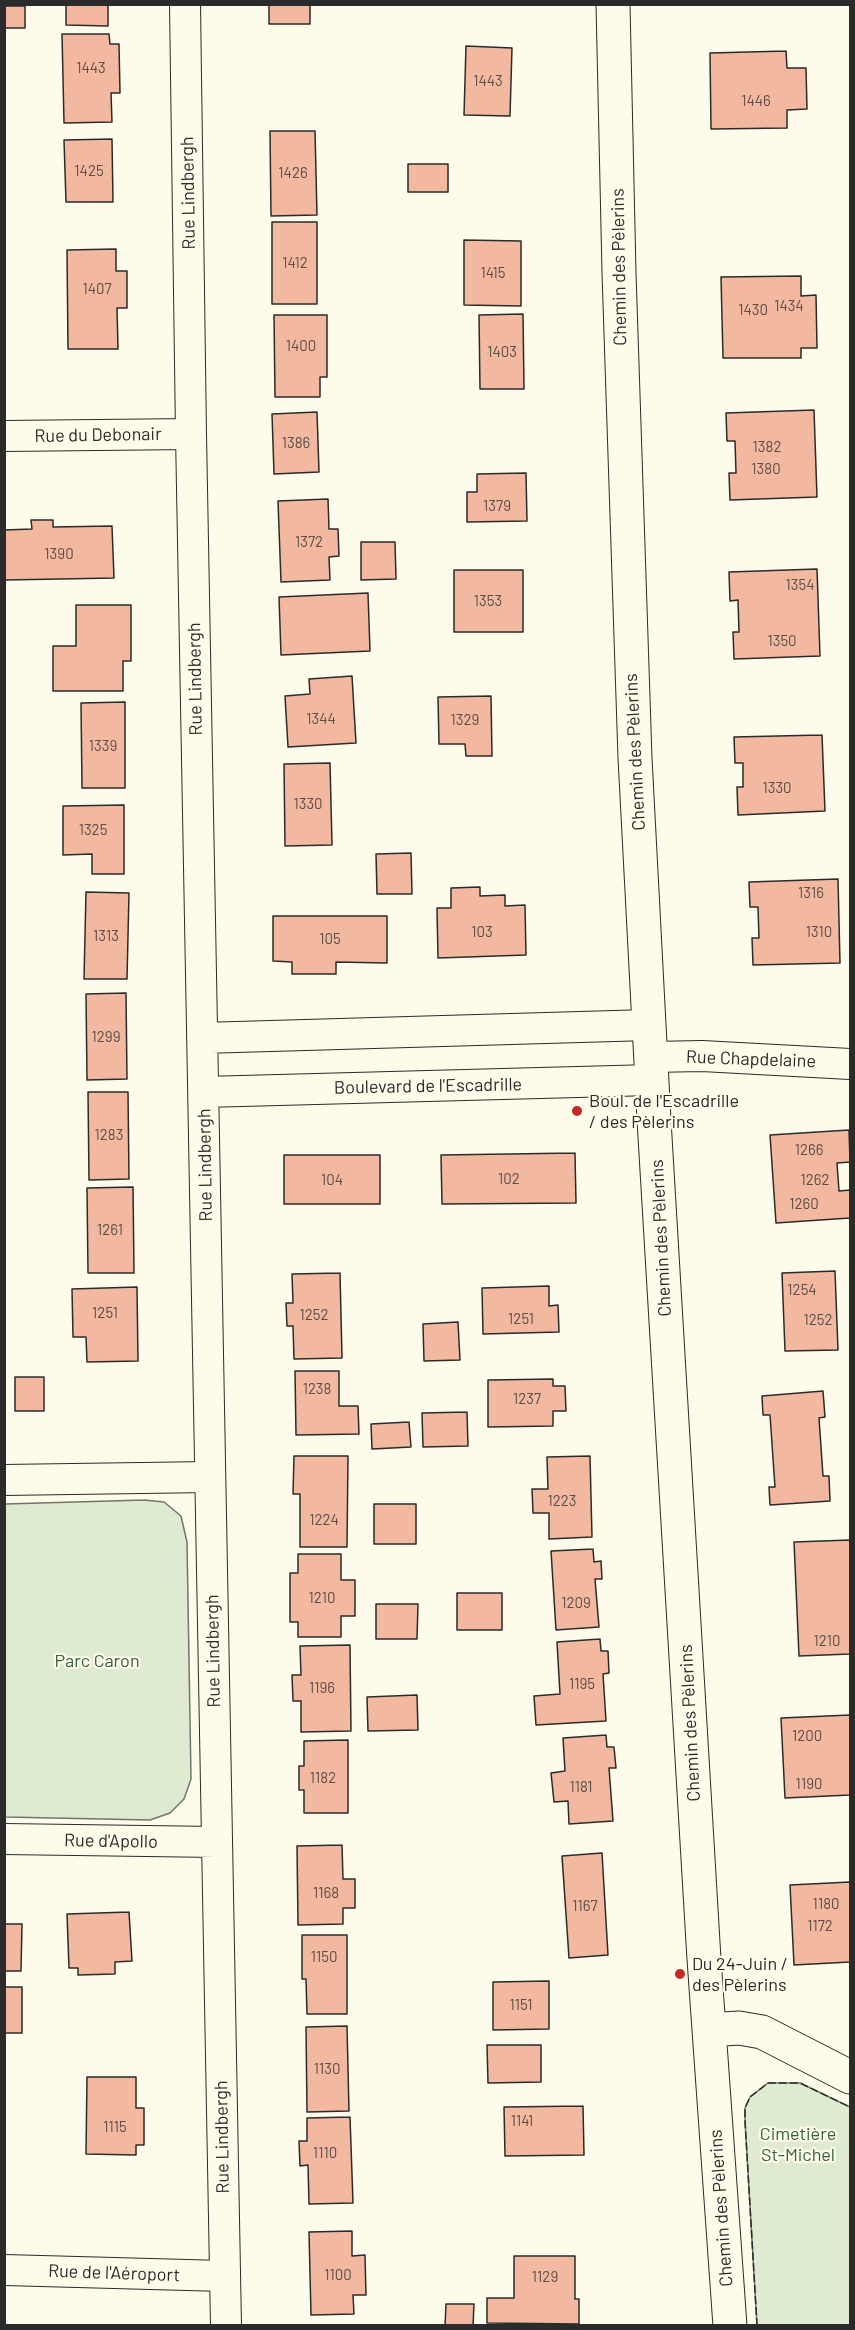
<!DOCTYPE html>
<html>
<head>
<meta charset="utf-8">
<style>
	body { margin:0 }
	#map { position:relative; width:855px; height:2330px; overflow:hidden; background:#fdfbea; font-family:Barlow,sans-serif }
	canvas { display:block }
	.frame { position:absolute; inset:0; border:6px solid #2b2b2b; pointer-events:none }
</style>
</head>
<body>
<div id="map">
<canvas width="855" height="2330"></canvas>
<div class="frame"></div>
</div>
<script>
const context = document.querySelector('canvas').getContext('2d');
context.lineJoin = 'round';
function paint(path, color) {
  context.fillStyle = color;
  context.fill(path, 'evenodd');
}
function shape(rows) {
  const path = new Path2D();
  for (const r of rows) {
    path.moveTo(r[0], r[1]);
    for (let i = 2; i < r.length; i += 2) path.lineTo(r[i], r[i + 1]);
  }
  return path;
}
function trace(path, color, width, dash) {
  context.strokeStyle = color;
  context.lineWidth = width;
  context.lineCap = dash ? 'butt' : 'round';
  context.setLineDash(dash || []);
  context.stroke(path);
}
function drawText(font, color, halo, rows, align = 'center') {
  context.font = font + ' Barlow,sans-serif';
  context.lineWidth = 4.5;
  context.setLineDash([]);
  context.textBaseline = 'middle';
  context.strokeStyle = halo;
  context.fillStyle = color;
  for (const [text, x, y, turn = 0] of rows) {
    context.save();
    context.translate(x, y);
    context.rotate((+turn || 0) * Math.PI / 180);
    context.textAlign = isNaN(turn) ? turn : align;
    if (halo) context.strokeText(text, 0, 0);
    context.fillText(text, 0, 0);
    context.restore();
  }
}
const green = shape([
	[144,1500,164,1502,181,1516,187,1542,191,1779,184,1799,170,1813,150,1820,5,1817,5,1504,144,1500],
	[768,2083,800,2083,850,2107,850,2325,757,2325,745,2121,745,2108,750,2097,768,2083]
]);
paint(green, '#deebd1');
trace(green, '#74746e', 1.5);
const building = shape([
	[66,4,108,4,108,26,66,25,66,4],
	[269,4,310,4,310,24,269,24,269,4],
	[4,6,25,6,25,28,4,28,4,6],
	[62,34,109,34,110,44,119,44,120,93,111,93,112,122,64,123,62,34],
	[466,46,512,48,510,116,464,115,466,46],
	[786,51,787,68,806,68,807,109,787,110,787,128,711,129,710,53,786,51],
	[270,131,315,131,317,215,271,216,270,131],
	[112,139,113,202,66,202,64,140,112,139],
	[408,164,448,164,448,192,408,192,408,164],
	[272,222,317,222,317,304,272,304,272,222],
	[464,240,521,241,521,306,464,305,464,240],
	[116,249,116,271,127,271,127,308,117,308,118,349,68,349,67,250,116,249],
	[801,276,801,296,816,295,817,348,801,348,801,358,723,358,721,277,801,276],
	[523,314,524,389,480,389,479,315,523,314],
	[274,315,327,315,327,377,320,377,320,397,275,397,274,315],
	[814,410,817,497,730,500,729,473,736,473,735,441,727,441,726,413,814,410],
	[317,412,319,472,274,474,272,414,317,412],
	[526,473,527,521,467,522,467,492,477,492,477,474,526,473],
	[328,499,329,529,338,529,339,556,329,557,330,580,281,582,278,501,328,499],
	[31,520,53,520,53,527,112,526,114,578,5,580,4,530,32,529,31,520],
	[361,542,395,542,396,579,361,580,361,542],
	[817,569,820,656,734,659,733,632,739,632,738,600,730,601,729,572,817,569],
	[454,570,523,570,523,632,454,632,454,570],
	[368,593,370,651,281,655,279,597,368,593],
	[76,605,131,605,131,661,123,661,123,691,53,691,53,646,76,646,76,605],
	[352,676,356,743,288,747,285,696,310,694,309,679,352,676],
	[491,696,492,756,466,756,465,744,439,744,438,697,491,696],
	[125,702,125,788,82,788,81,703,125,702],
	[822,735,825,811,738,815,737,787,743,787,743,763,735,763,734,737,822,735],
	[330,763,332,845,285,846,284,764,330,763],
	[124,805,124,874,92,874,92,854,63,855,63,806,124,805],
	[411,853,412,894,377,894,376,854,411,853],
	[838,879,840,963,753,965,752,938,759,938,758,907,750,907,749,882,838,879],
	[480,887,480,896,505,895,505,906,525,905,526,955,438,958,437,908,451,908,451,888,480,887],
	[86,892,129,893,127,979,84,979,86,892],
	[273,916,387,916,387,963,336,962,336,974,292,974,292,962,273,961,273,916],
	[126,993,127,1079,87,1080,86,994,126,993],
	[88,1092,128,1092,129,1179,89,1180,88,1092],
	[849,1130,850,1162,837,1163,839,1191,850,1190,850,1218,776,1223,770,1135,849,1130],
	[575,1153,576,1203,442,1204,441,1155,575,1153],
	[284,1155,380,1155,380,1204,284,1204,284,1155],
	[133,1187,134,1273,88,1273,87,1188,133,1187],
	[835,1271,838,1350,785,1351,782,1273,835,1271],
	[340,1273,342,1358,294,1359,293,1326,287,1326,286,1303,293,1303,292,1274,340,1273],
	[549,1286,549,1306,558,1305,559,1332,483,1334,482,1288,549,1286],
	[137,1287,138,1361,87,1362,86,1337,73,1337,72,1289,137,1287],
	[458,1322,460,1360,424,1361,423,1324,458,1322],
	[295,1371,339,1371,339,1406,358,1406,359,1434,296,1435,295,1371],
	[15,1377,44,1377,44,1411,15,1411,15,1377],
	[553,1379,553,1386,565,1386,566,1411,553,1411,553,1426,488,1427,488,1380,553,1379],
	[823,1391,825,1417,819,1418,823,1476,829,1476,830,1501,770,1505,769,1487,775,1487,770,1415,763,1415,762,1396,823,1391],
	[467,1412,468,1446,423,1447,422,1413,467,1412],
	[409,1422,411,1447,372,1449,371,1424,409,1422],
	[294,1456,348,1456,347,1547,300,1547,300,1494,293,1494,294,1456],
	[590,1456,592,1537,549,1539,549,1513,533,1513,532,1489,548,1489,547,1457,590,1456],
	[374,1504,416,1504,416,1544,374,1544,374,1504],
	[850,1540,850,1654,799,1656,794,1542,850,1540],
	[593,1549,594,1562,601,1561,602,1579,595,1579,599,1627,556,1630,551,1551,593,1549],
	[298,1554,341,1554,341,1580,355,1580,355,1616,341,1616,341,1637,298,1637,298,1622,290,1622,290,1573,298,1573,298,1554],
	[457,1593,502,1593,502,1630,457,1630,457,1593],
	[376,1604,418,1604,417,1639,376,1639,376,1604],
	[600,1639,601,1651,608,1651,609,1673,603,1674,606,1721,536,1725,534,1696,560,1694,557,1642,600,1639],
	[350,1645,351,1731,301,1732,301,1701,293,1701,292,1675,301,1675,300,1646,350,1645],
	[417,1695,418,1730,368,1731,367,1697,417,1695],
	[850,1715,850,1795,785,1798,781,1718,850,1715],
	[606,1735,607,1747,614,1747,616,1768,609,1768,613,1821,569,1824,568,1801,554,1802,551,1773,565,1771,563,1738,606,1735],
	[348,1740,348,1813,304,1813,304,1790,299,1790,299,1766,304,1766,304,1741,348,1740],
	[342,1845,343,1879,355,1879,355,1908,343,1908,343,1924,298,1925,297,1846,342,1845],
	[602,1853,608,1955,569,1958,562,1856,602,1853],
	[850,1882,850,1962,794,1965,790,1885,850,1882],
	[129,1912,132,1961,115,1962,115,1974,78,1975,78,1968,69,1968,67,1914,129,1912],
	[4,1924,22,1924,21,1971,4,1971,4,1924],
	[302,1935,347,1935,347,2014,307,2014,306,1979,302,1979,302,1935],
	[549,1981,549,2029,493,2030,493,1982,549,1981],
	[4,1987,22,1987,22,2033,4,2033,4,1987],
	[347,2026,349,2111,307,2112,306,2027,347,2026],
	[487,2045,541,2045,541,2082,488,2083,487,2045],
	[87,2077,136,2077,136,2108,144,2108,144,2145,136,2145,136,2155,86,2154,87,2077],
	[583,2106,584,2155,505,2156,504,2107,583,2106],
	[350,2117,353,2203,309,2204,308,2165,300,2166,299,2141,307,2141,307,2118,350,2117],
	[352,2231,352,2256,365,2255,366,2295,353,2295,354,2314,311,2315,309,2232,352,2231],
	[514,2256,575,2256,575,2299,579,2299,579,2324,487,2323,487,2298,514,2298,514,2256],
	[446,2304,474,2304,473,2326,445,2326,446,2304]
]);
paint(building, '#f2b8a0');
trace(building, '#2b2b2b', 1.5);
const minor = shape([
	[185,4,191,434,226,2326],
	[4,436,191,434],
	[202,1038,649,1025],
	[651,1057,702,1056,850,1064],
	[204,1092,652,1080],
	[4,1480,210,1477],
	[4,1839,217,1842],
	[4,2270,224,2276]
]);
const tertiary = shape([
	[613,4,619,273,635,758,654,1120,704,1959,730,2326],
	[709,2030,739,2028,762,2032,850,2077]
]);
trace(minor, '#2b2b2b', 32);
trace(tertiary, '#2b2b2b', 35);
trace(minor, '#fdfbea', 30);
trace(tertiary, '#fdfbea', 33);
trace(shape([
	[757,2326,745,2121,745,2108,750,2097,768,2083,800,2083,850,2107]
]), '#2b2b2b', 1.5, [8, 3]);
for (const [x, y, r, color] of [
	[577,1111,6,"#c62828"],
	[680,1974,6,"#c62828"]
]) {
  const dot = new Path2D();
  dot.arc(x, y, r, 0, 2 * Math.PI);
  context.fillStyle = color;
  context.fill(dot);
  trace(dot, '#fdfbea', 2);
}
drawText('15px', '#5d4e48', null, [
	["1443",91,68],
	["1443",488,81],
	["1446",756,101],
	["1425",89,171],
	["1426",293,173],
	["1412",295,263],
	["1415",493,273],
	["1407",97,289],
	["1434",789,306],
	["1430",753,310],
	["1400",301,346],
	["1403",502,352],
	["1386",296,443],
	["1382",767,447],
	["1380",766,469],
	["1379",497,506],
	["1372",309,542],
	["1390",59,554],
	["1354",800,585],
	["1353",488,601],
	["1350",782,641],
	["1344",321,719],
	["1329",465,720],
	["1339",103,746],
	["1330",777,788],
	["1330",308,804],
	["1325",93,830],
	["1316",811,893],
	["103",482,932],
	["1310",819,932],
	["1313",106,936],
	["105",330,939],
	["1299",106,1037],
	["1283",109,1135],
	["1266",809,1150],
	["102",509,1179],
	["104",332,1180],
	["1262",815,1180],
	["1260",804,1204],
	["1261",110,1230],
	["1254",802,1290],
	["1251",105,1313],
	["1252",314,1315],
	["1251",521,1319],
	["1252",818,1320],
	["1238",317,1389],
	["1237",527,1399],
	["1223",562,1501],
	["1224",324,1520],
	["1210",322,1598],
	["1209",576,1603],
	["1210",827,1641],
	["1195",582,1684],
	["1196",322,1688],
	["1200",807,1736],
	["1182",323,1778],
	["1190",809,1784],
	["1181",581,1787],
	["1168",326,1893],
	["1180",826,1904],
	["1167",585,1906],
	["1172",820,1926],
	["1150",324,1957],
	["1151",521,2005],
	["1130",327,2069],
	["1141",522,2121],
	["1115",115,2127],
	["1110",325,2153],
	["1100",338,2275],
	["1129",545,2277]
]);
drawText('18px', '#2b2b2b', '#fdfbea', [
	["Rue Lindbergh",188,193,-91],
	["Chemin des Pèlerins",619,267,-91],
	["Rue du Debonair",98,435,-1],
	["Rue Lindbergh",195,679,-91],
	["Chemin des Pèlerins",635,752,-93],
	["Rue Chapdelaine",751,1059,2],
	["Boulevard de l'Escadrille",428,1086,-1],
	["Rue Lindbergh",205,1165,-91],
	["Chemin des Pèlerins",661,1238,-93],
	["Rue Lindbergh",213,1651,-91],
	["Chemin des Pèlerins",690,1723,-93],
	["Rue d'Apollo",111,1841,1],
	["Rue Lindbergh",222,2137,-91],
	["Chemin des Pèlerins",721,2208,-94],
	["Rue de l'Aéroport",114,2273,2]
]);
drawText('18px', '#2b2b2b', '#fdfbea', [
	["Boul. de l'Escadrille",589,1101],
	["/ des Pèlerins",589,1122],
	["Du 24-Juin /",692,1964],
	["des Pèlerins",692,1985]
], 'left');
drawText('18px', '#34623c', '#fdfbea', [
	["Parc Caron",97,1661],
	["Cimetière",798,2134],
	["St-Michel",798,2155]
]);
</script>
</body>
</html>
